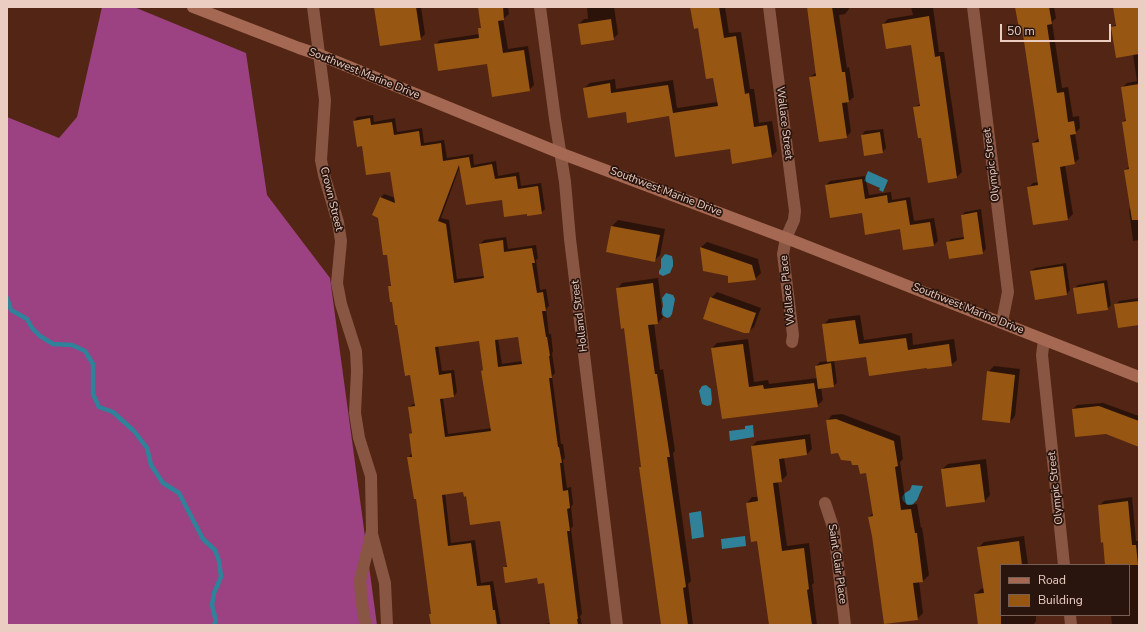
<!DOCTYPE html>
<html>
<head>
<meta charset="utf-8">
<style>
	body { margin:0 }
	#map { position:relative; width:1146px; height:632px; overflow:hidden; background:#522514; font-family:"Nunito Sans",sans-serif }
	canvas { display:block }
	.frame { position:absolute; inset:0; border:8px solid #ebcdc2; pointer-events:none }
	.legend { position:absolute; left:1000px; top:564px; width:130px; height:52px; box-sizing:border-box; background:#2a150e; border:1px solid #775f56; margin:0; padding:5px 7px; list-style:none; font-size:12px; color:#ebcdc2 }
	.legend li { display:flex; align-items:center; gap:8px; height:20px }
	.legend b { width:20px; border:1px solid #775f56 }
	.scale { position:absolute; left:1000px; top:24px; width:111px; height:18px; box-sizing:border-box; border:2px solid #ebcdc2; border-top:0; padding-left:5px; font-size:12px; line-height:14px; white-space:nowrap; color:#ebcdc2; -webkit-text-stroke:3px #2a150e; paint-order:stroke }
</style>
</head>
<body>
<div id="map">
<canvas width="1146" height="632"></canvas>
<div class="frame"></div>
<ul class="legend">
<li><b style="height:5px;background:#a56953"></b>Road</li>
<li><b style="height:11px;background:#975712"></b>Building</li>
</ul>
<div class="scale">50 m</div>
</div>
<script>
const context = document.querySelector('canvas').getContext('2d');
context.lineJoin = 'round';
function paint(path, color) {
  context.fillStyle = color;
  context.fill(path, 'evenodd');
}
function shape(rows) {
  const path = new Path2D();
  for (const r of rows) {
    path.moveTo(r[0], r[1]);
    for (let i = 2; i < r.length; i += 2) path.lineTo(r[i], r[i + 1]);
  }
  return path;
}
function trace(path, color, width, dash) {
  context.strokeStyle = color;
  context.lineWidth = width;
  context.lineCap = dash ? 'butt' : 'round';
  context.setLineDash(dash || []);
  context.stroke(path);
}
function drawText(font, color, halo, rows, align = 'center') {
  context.font = font + ' "Nunito Sans",sans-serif';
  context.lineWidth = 3.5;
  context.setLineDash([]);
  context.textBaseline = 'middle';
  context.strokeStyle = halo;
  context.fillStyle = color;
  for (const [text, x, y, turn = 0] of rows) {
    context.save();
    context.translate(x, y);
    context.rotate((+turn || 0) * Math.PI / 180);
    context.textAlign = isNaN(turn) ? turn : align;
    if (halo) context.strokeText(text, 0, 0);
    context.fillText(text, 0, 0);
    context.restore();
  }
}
paint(shape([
	[102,7,134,7,246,53,267,195,330,278,377,625,7,625,7,117,59,138,77,117]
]), '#9c4181');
paint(shape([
	[868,171,888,180,883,192,879,190,880,188,864,181],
	[665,254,672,256,673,261,673,266,670,273,663,276,659,274,659,271,661,268,661,259],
	[666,293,673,295,675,299,672,314,670,317,667,318,662,315,661,313,663,306,662,298],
	[706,385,711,389,712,400,711,405,707,406,702,404,699,391,702,386],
	[753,425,754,437,730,441,729,431,745,429,745,426],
	[912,485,923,486,917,500,912,505,908,505,903,501,902,497,905,493,910,490],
	[701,511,704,537,692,539,689,513],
	[745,536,746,546,722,549,721,539]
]), '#2f8299');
paint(shape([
	[375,7,421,7,425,34,420,39],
	[479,7,508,7,509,14,503,19,508,49,528,46,534,85,529,90,488,63,435,45,440,40,480,34,479,29,482,26],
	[587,7,614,7,618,34,613,39,579,24,584,19,588,19],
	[691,7,725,7,729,33,741,32,750,89,754,89,759,123,772,121,777,151,772,156,731,148,670,115,627,111,584,88,590,83,615,79,616,89,673,80,677,108,718,102,714,77],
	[808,7,849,7,849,9,845,14,839,15,847,68,849,67,854,97,849,101,847,102,851,132,846,137,810,77,817,72],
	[911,7,933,7,939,52,944,52,962,172,957,177,922,136,914,108,921,103,912,44,883,24,888,19,913,15],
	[1016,7,1054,7,1056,18,1052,22,1062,88,1068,87,1073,117,1079,116,1080,128,1075,133,1079,159,1074,163,1065,165,1073,214,1068,219,1034,224,1028,188,1033,183,1039,182,1033,143,1039,138,1023,27],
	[1114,7,1139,7,1139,240,1133,241,1129,209,1131,207,1125,170,1130,166,1123,122,1127,118,1122,88,1127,83,1137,81,1133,54,1112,27,1117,24],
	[373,115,374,122,395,118,397,132,422,128,424,143,444,140,447,158,473,154,474,165,496,161,498,176,519,172,521,186,541,183,545,209,541,213,528,213,503,199,460,166,441,218,449,220,457,279,485,276,480,244,484,240,506,237,508,249,536,245,538,258,536,260,540,290,546,289,549,306,546,309,549,334,551,334,553,352,552,353,555,373,552,376,561,444,563,444,565,458,563,460,567,488,571,487,573,504,571,507,573,526,571,529,582,614,580,616,582,625,537,625,551,623,545,582,538,577,504,568,508,564,501,520,467,495,464,491,445,493,451,543,475,540,481,583,493,581,501,625,432,625,430,615,432,613,416,497,408,458,412,453,410,434,413,431,409,407,415,403,411,374,389,287,392,283,388,254,379,217,374,215,381,197,384,194,395,198,391,171,363,145,354,121,357,117],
	[519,336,522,361,502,364,498,339],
	[480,340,484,369,482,371,492,428,448,434,443,398,454,396,457,392,454,370,442,371,438,345],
	[883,129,886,148,883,152,862,135,865,131],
	[865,176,869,195,891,192,892,200,910,197,914,221,934,218,938,241,934,245,901,228,862,212,826,185,830,181],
	[981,209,986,249,982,253,947,243,951,239,965,237,962,215,965,212],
	[618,220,665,229,660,255,654,261,607,252,612,226],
	[707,242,758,259,761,273,755,279,704,271,701,247],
	[1066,263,1070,290,1067,294,1031,271,1035,268],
	[658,278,663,317,658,323,654,323,660,370,663,369,675,451,673,453,691,581,688,584,693,625,662,625,640,467,642,466,625,327,617,289,622,283],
	[1107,280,1111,305,1107,309,1074,289,1078,285],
	[717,292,761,308,754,327,748,332,711,298],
	[1139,298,1139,324,1116,305,1119,301],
	[860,315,864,340,912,333,913,345,954,339,957,360,951,365,867,355,834,360,837,383,833,386,821,388,823,400,817,406,723,418,712,348,717,343,748,339,754,382,768,380,769,384,818,378,816,366,820,362,828,361,823,325,829,319],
	[994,366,1020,369,1015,416,1010,422,988,372],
	[1103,403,1139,416,1139,444,1073,409,1077,405],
	[842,414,900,436,903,459,900,462,906,505,917,504,921,528,922,527,929,575,923,581,919,581,923,613,917,619,873,536,869,517,873,513,867,472,852,460,827,421,832,415],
	[810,434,812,449,806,455,784,458,787,475,781,481,778,481,787,546,809,543,814,583,812,585,817,625,770,625,758,540,747,503,752,497,758,497,752,446,757,441],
	[986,459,990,495,985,501,942,469,948,464],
	[1132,497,1136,541,1139,541,1139,625,1112,625,1111,615,1129,615,1129,565,1106,565,1099,506,1104,501],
	[1024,536,1028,565,1001,565,1001,615,1036,615,1036,621,1033,625,979,625,975,594,981,589,984,588,979,547,984,542]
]), '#0007');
trace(shape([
	[7,298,11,310,27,319,32,328,40,336,53,344,72,345,85,351,93,364,93,394,99,407,113,412,134,431,147,448,151,465,163,483,179,493,203,539,215,550,219,561,221,577,214,593,212,605,216,621,214,625]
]), '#2f8299', 4.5);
paint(shape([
	[374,7,416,7,421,40,380,46],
	[478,7,503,7,504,20,498,21,503,53,524,50,530,91,492,97,487,64,438,71,434,44,479,38,478,28,481,28],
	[690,7,719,7,724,38,736,36,745,94,749,93,754,127,767,125,772,157,732,164,730,149,675,157,669,116,627,123,626,112,588,118,583,88,610,83,611,93,668,85,673,113,718,106,713,78,706,79,698,28,694,29],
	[807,7,832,7,842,72,845,72,849,102,842,103,847,138,819,142,809,77,816,76],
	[1015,7,1049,7,1052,24,1047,25,1057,93,1064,92,1068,122,1074,121,1076,134,1070,135,1075,164,1060,167,1068,220,1033,225,1027,187,1038,185,1032,143,1039,142,1022,28,1019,29],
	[1113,7,1139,7,1139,54,1116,58,1111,27,1116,26],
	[929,16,935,57,940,56,957,178,928,183,921,138,918,138,913,107,920,106,911,45,886,49,882,24],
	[611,19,614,40,581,45,578,24],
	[1139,84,1139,220,1132,220,1124,170,1129,169,1122,122,1126,121,1121,87],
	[370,118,371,125,392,122,394,135,419,131,421,146,441,143,443,161,469,157,471,168,492,164,495,179,516,176,518,189,538,186,542,214,527,216,527,214,504,217,502,200,466,205,459,165,438,221,446,224,454,283,484,278,479,244,503,240,504,252,532,248,535,263,532,263,537,293,543,292,546,311,542,311,546,337,547,337,550,356,549,356,552,378,549,378,558,447,559,447,562,463,560,463,563,491,568,490,570,508,567,509,570,531,567,531,578,619,577,619,578,625,550,625,544,583,538,584,537,578,505,583,503,567,507,567,500,521,470,525,466,496,464,497,463,492,442,495,448,546,471,543,477,586,490,585,493,610,495,610,497,625,431,625,429,614,431,614,416,499,414,499,407,457,412,457,409,434,412,433,408,407,415,406,410,375,405,376,397,325,395,325,392,302,390,302,388,286,391,286,387,255,383,255,378,218,372,215,380,197,395,203,390,172,366,175,362,146,357,147,353,121],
	[518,337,522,364,498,367,495,340],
	[479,341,483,370,481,371,491,431,445,437,440,399,454,397,451,373,439,375,435,347],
	[880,132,883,153,864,156,861,135],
	[862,179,865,199,887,195,888,203,906,200,910,225,930,222,934,246,903,250,900,229,865,235,862,213,830,218,825,185],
	[977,212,983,254,949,259,946,242,964,239,961,215],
	[611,226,660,235,655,262,606,252],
	[700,247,752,265,756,280,728,283,728,276,703,271],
	[1063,266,1067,295,1035,300,1030,271],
	[653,283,658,324,648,325,655,374,657,374,670,457,667,457,686,587,683,588,688,625,661,625,639,467,641,467,624,328,621,329,616,288],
	[1104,283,1108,310,1077,314,1073,288],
	[710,297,756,313,749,333,744,333,703,319],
	[1139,301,1139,325,1118,328,1114,304],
	[855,320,859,344,906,338,908,350,949,344,952,366,927,369,927,368,869,376,866,357,827,362,822,324],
	[743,344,749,387,763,385,764,389,814,383,818,407,722,419,711,348],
	[831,363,834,387,818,389,815,366],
	[987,371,1015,375,1010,423,982,420],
	[1099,406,1139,421,1139,447,1106,434,1075,437,1072,409],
	[836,419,894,441,898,466,895,467,901,510,911,509,915,533,917,533,923,582,913,583,918,620,884,624,872,536,868,517,873,516,866,473,860,474,858,465,852,465,851,461,841,460,838,453,831,454,826,420],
	[805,439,807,455,779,459,782,482,773,483,782,551,804,548,809,589,807,590,812,625,769,625,757,541,751,542,746,503,758,501,751,446],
	[980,464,985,502,946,507,941,469],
	[1128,501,1132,545,1136,545,1138,565,1105,565,1103,542,1101,543,1098,505],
	[1019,541,1022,565,1001,565,1001,625,978,625,974,594,984,593,977,547]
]), '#975712');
trace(shape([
	[313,7,325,100,321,160,324,175,338,222,341,241,337,283,341,304,356,351,357,371,355,413,359,438,371,476,372,531,360,581,363,612,366,625],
	[540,7,555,119,565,182,570,239,617,625],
	[769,7,795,211,794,220,786,238,783,254,793,335,792,342],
	[973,7,1008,292,1002,322],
	[1044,340,1042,355,1064,565],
	[825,503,834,530,845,625],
	[372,534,385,583,387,625],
	[1070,615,1071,625]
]), '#895644', 12);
trace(shape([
	[193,7,299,48,320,55,560,153,786,238,1139,377]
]), '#a56953', 12);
drawText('11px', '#ebcdc2', '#2a150e', [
	["Southwest Marine Drive",364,74,22],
	["Wallace Street",784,123,83],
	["Olympic Street",992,165,-97],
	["Southwest Marine Drive",666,192,21],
	["Crown Street",331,199,76],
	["Wallace Place",788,290,-96],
	["Southwest Marine Drive",968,309,22],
	["Holland Street",580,316,-97],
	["Olympic Street",1056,488,-96],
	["Saint Clair Place",837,564,82]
]);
</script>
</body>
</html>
